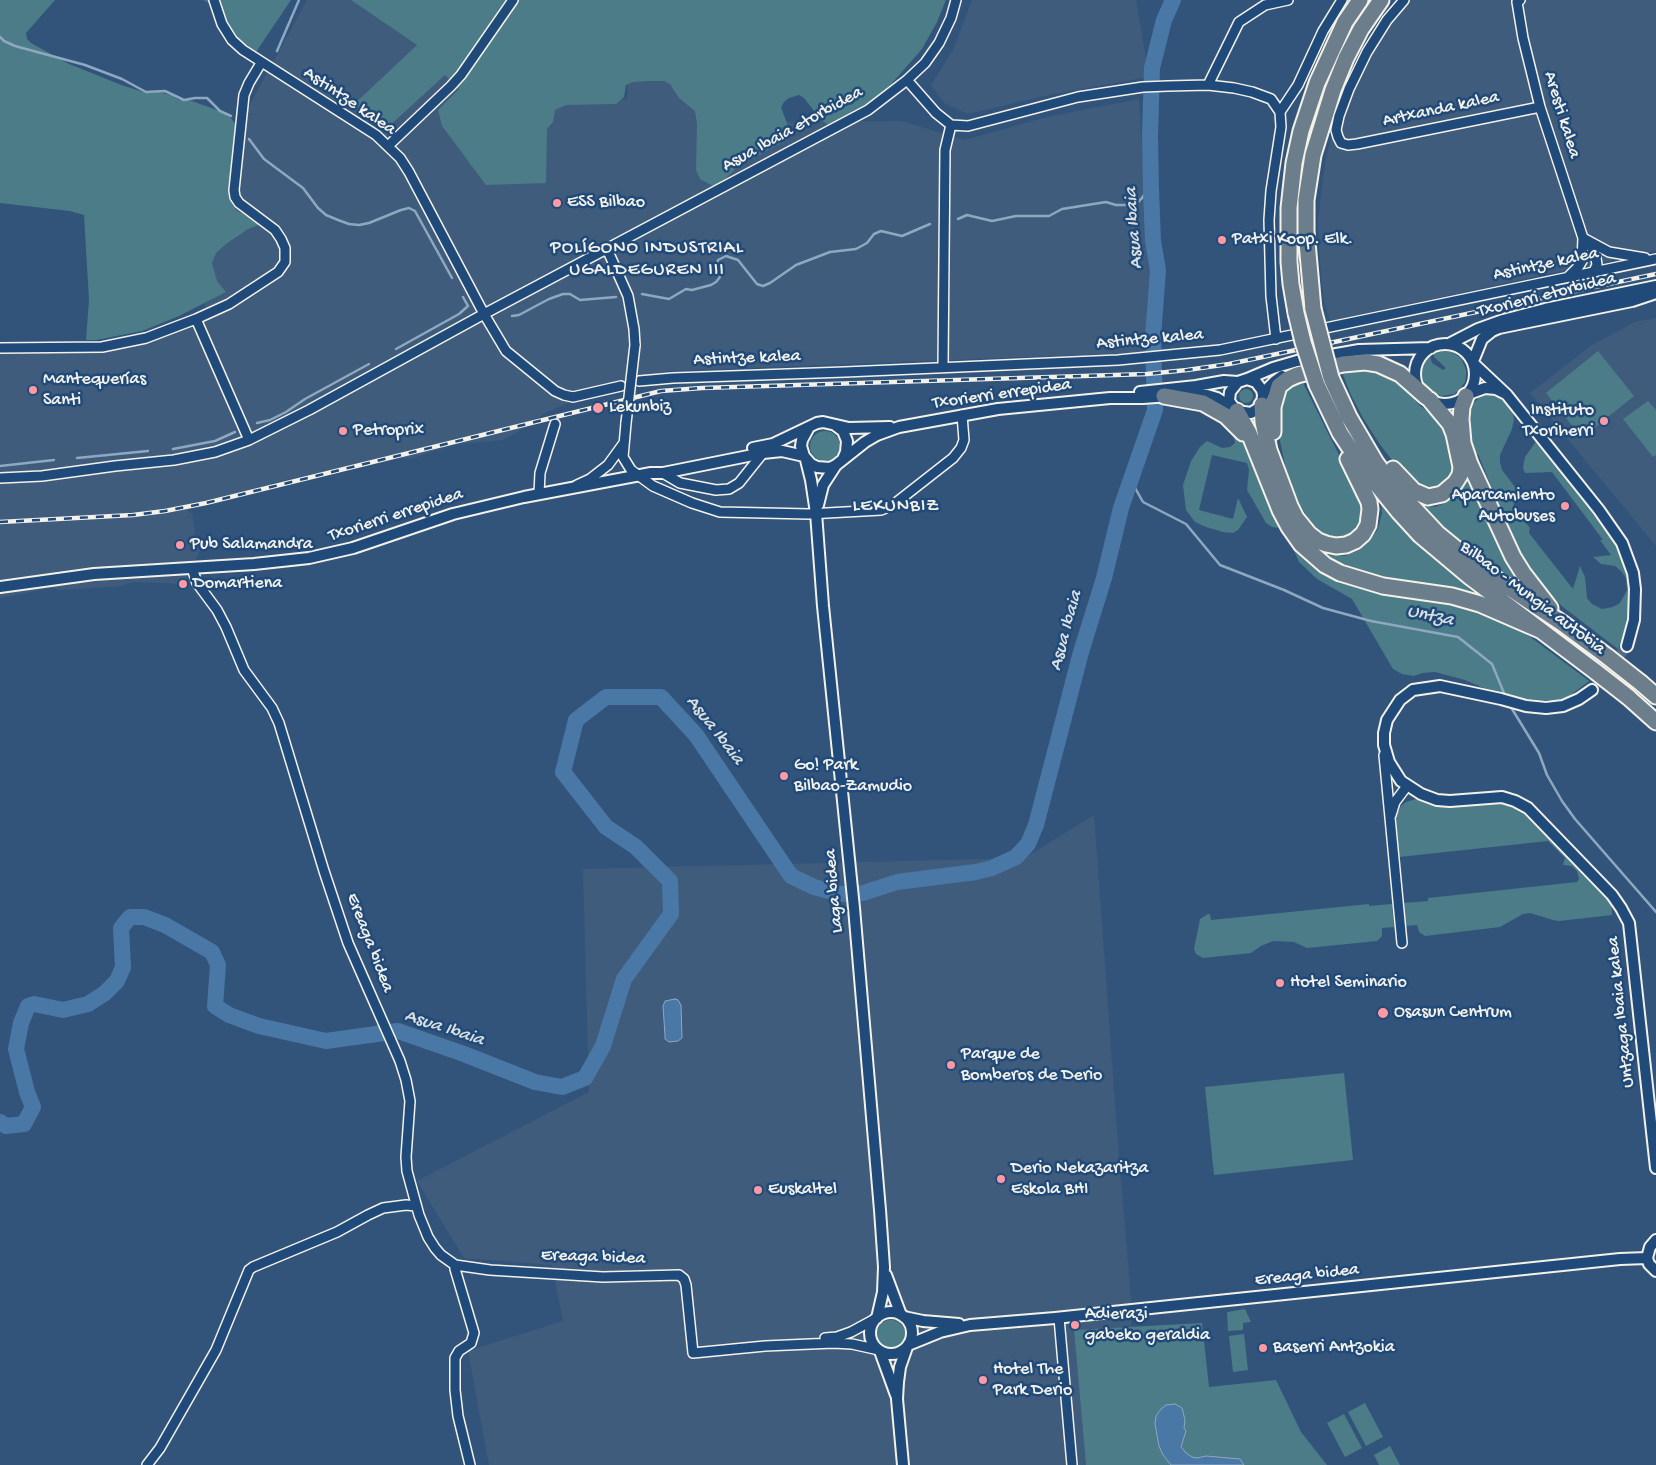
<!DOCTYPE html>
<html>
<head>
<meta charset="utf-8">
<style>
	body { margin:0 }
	canvas { display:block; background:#32547b }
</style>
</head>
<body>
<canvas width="1656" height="1465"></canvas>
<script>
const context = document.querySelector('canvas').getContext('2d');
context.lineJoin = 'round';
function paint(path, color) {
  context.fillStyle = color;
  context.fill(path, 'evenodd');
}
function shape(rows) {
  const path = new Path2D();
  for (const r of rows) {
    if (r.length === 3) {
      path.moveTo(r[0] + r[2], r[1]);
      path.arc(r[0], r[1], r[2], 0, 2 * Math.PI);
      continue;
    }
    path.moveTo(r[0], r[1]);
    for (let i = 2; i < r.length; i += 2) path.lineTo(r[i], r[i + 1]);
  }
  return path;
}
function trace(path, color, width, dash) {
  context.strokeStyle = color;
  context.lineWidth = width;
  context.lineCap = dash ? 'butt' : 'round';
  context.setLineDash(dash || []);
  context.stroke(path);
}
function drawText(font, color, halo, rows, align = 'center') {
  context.font = font + ' "Gochi Hand",sans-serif';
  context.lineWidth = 5;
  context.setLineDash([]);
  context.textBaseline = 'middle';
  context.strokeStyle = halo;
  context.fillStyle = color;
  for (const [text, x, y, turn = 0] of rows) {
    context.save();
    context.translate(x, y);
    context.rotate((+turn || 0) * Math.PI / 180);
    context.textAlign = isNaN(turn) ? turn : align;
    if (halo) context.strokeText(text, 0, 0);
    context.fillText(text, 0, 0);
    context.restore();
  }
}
paint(shape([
	[307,0,356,0,417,45,351,107,385,130,445,75,459,89,484,109,627,99,628,74,695,76,697,122,901,121,965,140,1047,117,1139,99,1145,198,1155,283,1150,339,1151,352,669,371,606,386,543,414,528,426,503,440,458,444,424,454,412,459,394,457,271,483,271,488,183,506,192,514,196,539,200,551,183,584,139,582,130,583,121,586,61,590,51,588,0,598,0,352,152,340,210,318,202,299,241,121],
	[972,0,1136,0,1149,77,1048,95,968,114,944,103,931,85,954,48],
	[1404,0,1656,0,1656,251,1330,321,1324,302,1320,261,1318,221,1325,162,1333,130,1349,89],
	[1656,318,1656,546,1530,393,1592,345,1635,322],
	[1094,815,1118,1145,1132,1310,1131,1327,1074,1330,1086,1465,489,1465,468,1351,563,1321,552,1265,464,1258,417,1181,589,1092,583,869,1025,858]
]), '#3f5c7c');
paint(shape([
	[0,0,55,0,26,33,27,39,31,43,69,64,124,86,147,93,159,92,170,95,179,100,189,100,217,110,230,117,241,131,233,168,228,184,230,199,236,210,261,224,248,229,226,244,216,253,212,263,217,281,226,292,179,316,142,331,96,340,86,340,89,300,84,215,70,211,0,203],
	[203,0,291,0,252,58,254,63,249,61,243,53,212,4],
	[351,0,946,0,937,22,922,49,885,91,867,107,832,125,829,125,822,121,804,98,799,95,789,98,784,102,781,107,790,132,787,140,738,166,720,184,713,186,700,179,696,170,697,124,695,111,679,98,670,84,664,81,647,81,633,82,626,85,624,97,616,104,566,105,555,110,553,122,547,129,546,183,486,185,442,126,438,110,459,89,445,75,385,130,351,107,417,45],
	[1443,351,1451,352,1461,358,1466,370,1466,375,1465,382,1458,391,1454,394,1441,396,1431,392,1425,387,1421,380,1420,372,1426,361,1430,356,1432,363,1443,370,1446,368,1434,357,1434,354],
	[1598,351,1634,396,1582,438,1546,393],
	[1358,368,1383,371,1405,386,1419,405,1438,419,1446,431,1455,466,1451,477,1443,486,1424,491,1398,468,1379,443,1363,418,1351,395,1342,372],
	[1302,381,1360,497,1363,506,1363,517,1360,527,1344,537,1337,539,1327,538,1319,532,1309,521,1294,493,1284,468,1285,465,1277,426,1277,405,1287,387],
	[1246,396,7],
	[1488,392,1501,397,1512,411,1514,419,1512,429,1500,455,1500,462,1502,470,1518,491,1513,507,1530,528,1529,533,1573,589,1580,566,1585,577,1587,598,1592,604,1602,609,1613,607,1620,603,1627,590,1626,578,1621,571,1615,566,1601,564,1593,557,1611,555,1600,540,1603,540,1552,472,1525,473,1523,468,1525,457,1537,440,1605,525,1616,543,1623,556,1629,576,1631,591,1626,629,1618,649,1563,607,1533,577,1520,557,1478,454,1474,455,1471,435,1471,412,1473,404,1477,400,1481,395],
	[1648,401,1656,410,1656,455,1653,457,1623,419],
	[1228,415,1235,419,1288,533,1366,588,1473,610,1499,619,1529,636,1589,681,1568,697,1558,700,1543,700,1521,699,1493,692,1465,680,1435,672,1422,673,1414,676,1402,674,1393,669,1352,599,1317,579,1299,562,1292,546,1279,528,1272,527,1266,523,1247,490,1249,470,1247,463,1212,455,1199,510,1233,519,1238,498,1247,517,1238,530,1233,533,1223,532,1206,527,1195,522,1186,510,1183,485,1191,461,1200,447,1207,441,1222,448,1230,447,1235,443],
	[825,446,15],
	[1466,472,1523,583,1521,586,1456,537,1437,521,1425,506,1435,507,1447,502,1457,490],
	[1381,504,1407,535,1480,598,1414,588,1342,566,1325,556,1331,554,1345,556,1357,551,1366,544,1378,529,1382,513],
	[1416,799,1436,804,1450,806,1502,802,1513,805,1527,812,1611,901,1612,915,1559,921,1553,920,1530,913,1523,914,1500,927,1425,936,1419,932,1417,925,1406,926,1403,903,1428,901,1428,898,1577,882,1579,879,1577,871,1572,866,1563,865,1565,858,1548,841,1399,857,1396,817,1401,806,1406,802],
	[1369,904,1369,906,1392,904,1394,927,1382,928,1382,936,1377,941,1307,948,1294,942,1273,941,1261,946,1251,953,1203,958,1196,954,1194,949,1200,919,1208,914,1210,914,1211,920],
	[1344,1073,1353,1160,1214,1175,1205,1087],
	[1245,1309,1251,1322,1243,1323,1243,1330,1228,1331,1227,1312],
	[891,1334,14],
	[1202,1323,1209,1387,1276,1380,1301,1432,1327,1465,1086,1465,1074,1330],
	[1244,1334,1248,1370,1233,1372,1229,1336],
	[1365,1403,1383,1437,1366,1446,1348,1412],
	[1344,1414,1362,1448,1345,1457,1327,1423],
	[1390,1446,1400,1465,1379,1465,1374,1455]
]), '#4b7c87');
const water = shape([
	[675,999,678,1000,681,1005,682,1038,678,1041,669,1042,665,1039,665,1035,663,1006,665,1001,675,999],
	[1175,1404,1182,1408,1185,1420,1184,1428,1186,1431,1181,1447,1186,1453,1192,1457,1197,1458,1206,1456,1240,1459,1244,1465,1171,1465,1163,1455,1159,1446,1155,1424,1156,1416,1161,1409,1166,1405,1175,1404]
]);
paint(water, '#4a78a6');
trace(water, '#8ea8c0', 1);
trace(shape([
	[0,37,4,41,15,46,85,65,122,79,146,92,165,91,184,100,195,98,207,98,220,111,231,116],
	[277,51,299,0],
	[249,139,264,159,303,188,318,208,326,215,338,220,349,224,359,225,369,223,401,210,409,208,415,211,452,278],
	[958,219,967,215,992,221,1016,216,1049,216,1062,209,1106,202,1116,205,1126,205,1137,203,1142,198,1151,184],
	[642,294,669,299,686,289,692,290,711,285,716,282,720,277,717,265,718,260,726,256,738,260,757,284,763,286,770,283,796,265,830,252,856,249,867,243,874,234,881,231,902,236,930,224],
	[512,316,519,315,549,299,563,294,570,294,580,300,616,297],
	[396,349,459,314,468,306,463,297],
	[257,423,270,420,286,412,305,399,369,364],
	[173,449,215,441,235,432],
	[77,458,148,451],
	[0,466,54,460],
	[1130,479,1143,502,1186,524,1220,565,1284,590,1323,608,1371,621,1458,637,1492,664,1506,698],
	[1509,704,1539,753,1547,775,1562,801,1575,819,1656,912]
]), '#8ea8c0', 2.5);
trace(shape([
	[0,1122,6,1126,24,1124,33,1107,27,1092,16,1049,21,1023,28,1006,34,1004,63,1010,88,1004,105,993,117,981,123,967,121,928,130,917,144,917,165,925,212,952,218,965,215,1006,229,1015,259,1026,326,1041,398,1031,464,1054,535,1082,562,1087,585,1078,603,1046,624,979,671,914,670,881,636,847,606,827,563,772,576,720,606,697,661,697,696,735,791,876,814,887,840,894,863,893,897,882,976,872,992,868,1016,857,1028,844,1036,825,1081,652,1104,578,1121,508,1155,410,1153,337,1158,270,1153,241,1151,190,1150,135,1152,68,1164,20,1173,0]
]), '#4a78a6', 16);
trace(shape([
	[1592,690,1627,646]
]), '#4f6c8b', 10, [10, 5]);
const minor = shape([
	[214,0,222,24,232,40,243,50,376,135,400,158,409,172,484,314,506,351,555,391,564,395,573,397,621,386],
	[1404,0,1387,20,1367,52,1349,89,1339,116,1336,130,1338,137,1341,143,1348,145,1357,144,1540,107],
	[1520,0,1517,2,1523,38,1540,107,1583,238,1582,261,1579,266,1569,276],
	[907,80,936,113,951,125,945,150,943,366],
	[1208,85,1239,22,1265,5,1288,0],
	[951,125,968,126,1078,97,1143,87,1168,86,1208,85,1234,88,1252,92,1271,99,1280,112],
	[388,146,451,86,461,75,513,0],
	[1583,238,1609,252,1645,258],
	[1589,244,1594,252,1596,258,1597,265,1594,271],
	[607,249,628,296,634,329,635,345],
	[196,319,249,440],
	[1276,339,1271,296,1269,220,1271,191,1281,127,1280,112,1298,85,1323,31,1342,0],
	[0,348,102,347,146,338,196,319,229,304,278,272,285,262,285,248,281,239,275,230,239,203,235,197,234,190,244,95,249,83,261,63],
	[639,381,673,378,845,372,1118,360,1220,350,1656,259],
	[626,423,623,457,631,470,653,486,692,503,720,512,809,514,881,510,893,505,953,458,961,448,964,440,962,415],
	[663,473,680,483,716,490,729,489,739,483,763,453],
	[0,478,42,476,115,466,174,460,215,452,249,440,309,410,484,314,868,110,907,80,925,63,939,43,951,18,956,0],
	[577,485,590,479,608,465,624,443],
	[539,494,540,473,555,424],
	[192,568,197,583,217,610,226,627,244,670,272,708,279,723,324,871,348,943,400,1061,406,1080,410,1101,406,1157,407,1171,419,1215,428,1237,435,1248,441,1255,455,1265,490,1270,603,1277,679,1275,684,1279,686,1285,693,1353,765,1346,833,1343,852,1344,879,1350],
	[1384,755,1402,943],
	[1391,815,1395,802,1407,786],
	[455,1265,455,1269,474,1333,471,1343,459,1351,455,1358,455,1390,458,1416,470,1465],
	[1059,1318,1072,1465],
	[825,1338,837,1337,851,1332,875,1319],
	[147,1465,160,1448,216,1350,249,1270,253,1267,337,1232,368,1215,383,1208,406,1205,416,1206]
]);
const tertiary = shape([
	[1449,344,1478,329,1503,320,1545,309,1656,286],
	[1445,374,30],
	[1473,361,1482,339,1492,331,1499,328,1632,301,1656,293],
	[1474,364,1507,395,1599,510,1622,543,1633,573,1635,589,1634,620,1627,646],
	[1247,379,1273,368,1297,361,1359,350,1431,348],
	[1140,392,1196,386,1224,381,1238,382],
	[1184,394,1207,395,1217,398,1237,411,1251,413,1259,408,1262,405,1263,395,1268,388,1275,381,1282,376],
	[1466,395,1485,388,1496,389,1504,393],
	[1234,408,1229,401,1230,392,1238,382,1247,379,1256,382,1262,390,1263,395],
	[835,425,843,431,847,441,846,452,843,459],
	[808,429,802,440,801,446,804,456,811,464,817,467,830,468,836,465,865,442,877,435,899,427,998,409,1110,398,1143,398,1169,396],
	[753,448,773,444,817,423,823,422,849,428,890,427],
	[806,460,811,480,816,513,823,606,854,908,880,1210,884,1267,883,1292,877,1318],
	[818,505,823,485,836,465],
	[0,587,94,574,254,564,309,558,353,548,453,514,524,497,651,473,663,473,763,453,782,451,804,456],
	[1592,690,1579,699,1563,706,1546,708,1526,706,1501,699,1440,686,1413,690,1400,700,1387,720,1384,733,1384,745,1389,762,1401,781,1421,794,1437,800,1450,801,1502,797,1515,801,1528,808,1612,895,1621,908,1629,923,1656,1168],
	[1656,1240,1650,1247,1647,1258,1649,1264,1656,1271],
	[886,1275,901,1315],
	[891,1333,21],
	[904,1317,923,1321,959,1324],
	[908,1345,940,1332,970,1325,1055,1318,1620,1259,1647,1258],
	[880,1351,896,1395],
	[903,1465,897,1399,898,1382,900,1367,907,1347]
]);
const motorway = shape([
	[1313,309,1306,231,1306,200,1313,155,1333,90,1346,58,1361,29,1381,0],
	[1296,313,1291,284,1289,262,1289,208,1294,163,1301,131,1317,83,1345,22,1360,0],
	[1331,378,1349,417,1376,463,1393,486,1437,533,1481,569,1562,623,1608,657],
	[1317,385,1340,433,1361,465,1399,512,1420,535,1470,577,1596,672],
	[1164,396,1203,403,1226,416,1243,433],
	[1466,396,1462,407,1461,419,1463,443,1470,464,1513,557,1523,573,1550,608],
	[1262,405,1263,422,1269,450,1290,506,1296,518,1309,534,1318,541,1326,544,1336,546,1346,545,1355,541,1363,534,1368,525,1370,509,1369,502,1348,459],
	[1237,411,1249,433,1280,510,1289,527,1301,544,1325,565,1340,573,1383,586,1452,596,1480,604,1540,630],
	[1273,432,1273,407,1279,386,1288,379,1297,375,1343,364,1365,362,1378,364,1400,374,1426,397],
	[1393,469,1414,491,1428,497,1442,494,1455,483,1460,475,1461,467,1454,434,1450,424,1430,400],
	[1641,683,1656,696],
	[1628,697,1656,722]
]);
trace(minor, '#f4f1e8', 12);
trace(tertiary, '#f4f1e8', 14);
trace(motorway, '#f4f1e8', 19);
trace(minor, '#1f4a7a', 9);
trace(tertiary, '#1f4a7a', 10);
trace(motorway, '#6c7d8b', 15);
const rail = shape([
	[0,522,133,515,165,511,206,503,661,391,702,388,1147,374,1187,370,1229,364,1339,341,1656,274]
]);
trace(rail, '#f4f1e8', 4.5);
trace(rail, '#1f4a7a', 2.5, [8]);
const minorBridge = shape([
	[626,423,635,345]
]);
const motorwayBridge = shape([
	[1313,309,1331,378],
	[1296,313,1303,342,1317,385],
	[1608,657,1641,683],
	[1596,672,1628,697]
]);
trace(minorBridge, '#f4f1e8', 12, []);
trace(motorwayBridge, '#f4f1e8', 19, []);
trace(minorBridge, '#1f4a7a', 9);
trace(motorwayBridge, '#6c7d8b', 15);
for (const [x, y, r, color] of [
	[557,203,5,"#ff9aa2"],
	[1222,240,5,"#ff9aa2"],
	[33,390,5,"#ff9aa2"],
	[598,408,6,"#ff9aa2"],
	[1604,421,5,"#ff9aa2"],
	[343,431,5,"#ff9aa2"],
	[1565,506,5,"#ff9aa2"],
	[180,545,5,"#ff9aa2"],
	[183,584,5,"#ff9aa2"],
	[784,776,5,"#ff9aa2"],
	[1280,983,5,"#ff9aa2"],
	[1383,1013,6,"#ff9aa2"],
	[951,1065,5,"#ff9aa2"],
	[1001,1179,5,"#ff9aa2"],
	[758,1190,5,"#ff9aa2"],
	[1075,1325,5,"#ff9aa2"],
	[1263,1348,5,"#ff9aa2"],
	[983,1380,5,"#ff9aa2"]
]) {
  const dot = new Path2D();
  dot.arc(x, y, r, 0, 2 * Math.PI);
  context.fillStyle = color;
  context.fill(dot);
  trace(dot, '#1f4a7a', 2);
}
drawText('18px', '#f4f1e8', '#1f4a7a', [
	["Astintze kalea",349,102,34],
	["Artxanda kalea",1441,110,-12],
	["Aresti kalea",1561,115,73],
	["Asua Ibaia etorbidea",793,130,-29],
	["Astintze kalea",1546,265,-12],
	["Txorierri etorbidea",1547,296,-14],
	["Astintze kalea",1150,340,-5],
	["Astintze kalea",747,359,-2],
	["Txorierri errepidea",1002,395,-8],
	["Txorierri errepidea",396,516,-18],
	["Bilbao - Mungia autobia",1532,599,37],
	["Laga bidea",835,891,-95],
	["Ereaga bidea",369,943,69],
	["Untzaga Ibaia kalea",1622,1012,-96],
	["Ereaga bidea",593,1258,2],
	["Ereaga bidea",1307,1276,-6]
]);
drawText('18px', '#f4f1e8', '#1f4a7a', [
	["ESS Bilbao",567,203],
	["Patxi Koop. Elk.",1232,240],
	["Mantequerías",43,380],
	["Santi",43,401],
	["Lekunbiz",609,408],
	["Instituto",1594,411,"right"],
	["Txoriherri",1594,432,"right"],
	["Petroprix",353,431],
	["Aparcamiento",1555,496,"right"],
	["Autobuses",1555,517,"right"],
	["Pub Salamandra",190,545],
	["Domartiena",193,584],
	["Go! Park",794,766],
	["Bilbao-Zamudio",794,787],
	["Hotel Seminario",1290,983],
	["Osasun Centrum",1394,1013],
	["Parque de",961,1055],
	["Bomberos de Derio",961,1076],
	["Derio Nekazaritza",1011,1169],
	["Eskola BHI",1011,1190],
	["Euskaltel",768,1190],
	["Adierazi",1085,1315],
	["gabeko geraldia",1085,1336],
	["Baserri Antzokia",1273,1348],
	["Hotel The",993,1370],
	["Park Derio",993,1391]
], 'left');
drawText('italic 19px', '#dadfde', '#1f4a7a', [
	["Asua Ibaia",1135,228,-94],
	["Untza",1430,617,12],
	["Asua Ibaia",1067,631,-75],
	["Asua Ibaia",714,731,52],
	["Asua Ibaia",444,1029,18]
]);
context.letterSpacing = '1px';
drawText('19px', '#f4f1e8', '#1f4a7a', [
	["POLÍGONO INDUSTRIAL",647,249],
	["UGALDEGUREN III",647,271],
	["LEKUNBIZ",896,507]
]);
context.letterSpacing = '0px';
</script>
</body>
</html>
